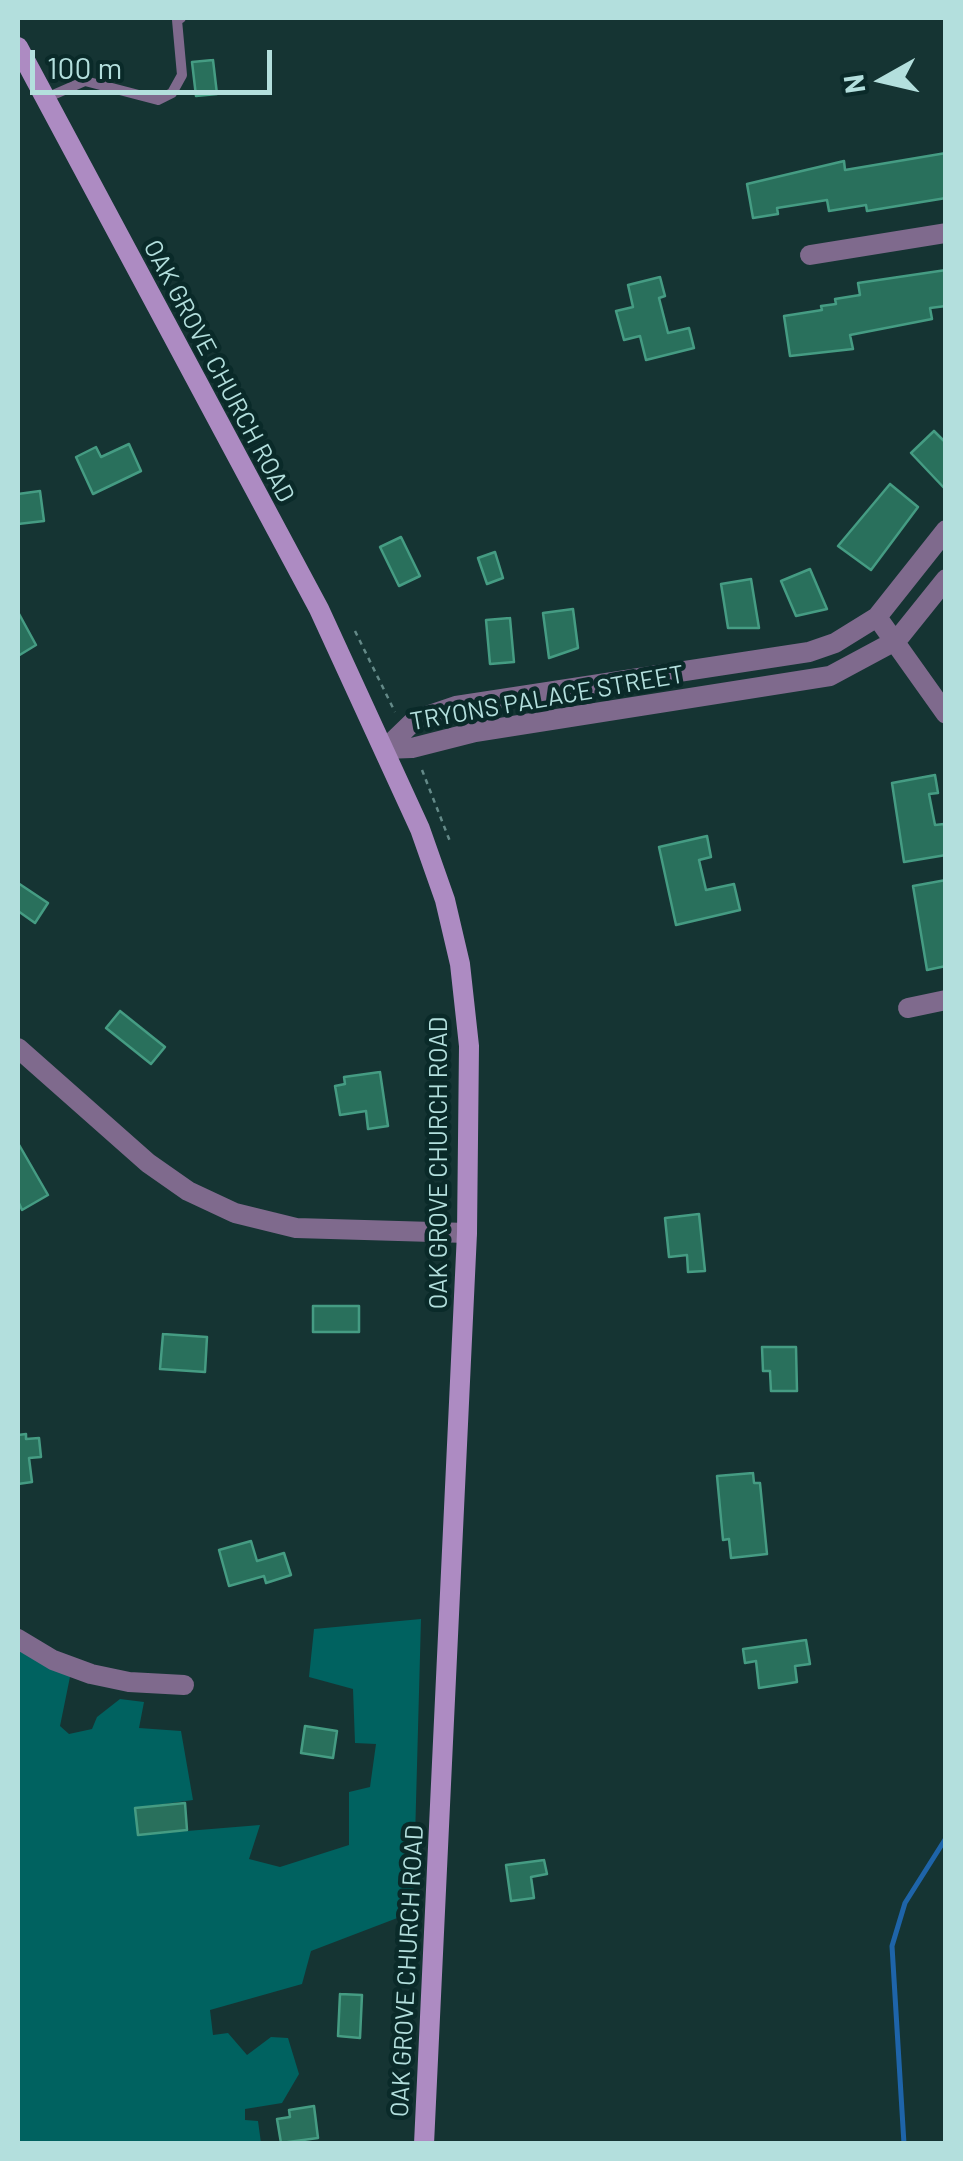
<!DOCTYPE html>
<html>
<head>
<meta charset="utf-8">
<style>
	body { margin:0 }
	#map { position:relative; width:963px; height:2161px; overflow:hidden; background:#153433; font-family:Barlow,sans-serif }
	canvas { display:block }
	.frame { position:absolute; inset:0; border:20px solid #b3dfdd; pointer-events:none }
	.north { position:absolute; left:833px; top:30px; width:100px; height:100px; -webkit-text-stroke:8px #0a2a29; paint-order:stroke; rotate:262deg; font-size:28px; font-weight:700; line-height:40px; text-align:center; color:#b3dfdd }
	.north::after { content:''; display:block; margin:auto; width:35px; height:45px; background:#b3dfdd; clip-path:polygon(50% 0,100% 100%,50% 72%,0 100%) }
	.scale { position:absolute; left:30px; top:50px; width:242px; height:45px; box-sizing:border-box; border:5px solid #b3dfdd; border-top:0; padding-left:12px; font-size:30px; line-height:35px; white-space:nowrap; color:#b3dfdd; -webkit-text-stroke:8px #0a2a29; paint-order:stroke }
</style>
</head>
<body>
<div id="map">
<canvas width="963" height="2161"></canvas>
<div class="frame"></div>
<div class="north">N</div>
<div class="scale">100 m</div>
</div>
<script>
const context = document.querySelector('canvas').getContext('2d');
context.lineJoin = 'round';
function paint(path, color) {
  context.fillStyle = color;
  context.fill(path, 'evenodd');
}
function shape(rows) {
  const path = new Path2D();
  for (const r of rows) {
    path.moveTo(r[0], r[1]);
    for (let i = 2; i < r.length; i += 2) path.lineTo(r[i], r[i + 1]);
  }
  return path;
}
function trace(path, color, width, dash) {
  context.strokeStyle = color;
  context.lineWidth = width;
  context.lineCap = dash ? 'butt' : 'round';
  context.setLineDash(dash || []);
  context.stroke(path);
}
function drawText(font, color, halo, rows, align = 'center') {
  context.font = font + ' Barlow,sans-serif';
  context.lineWidth = 9;
  context.setLineDash([]);
  context.textBaseline = 'middle';
  context.strokeStyle = halo;
  context.fillStyle = color;
  for (const [text, x, y, turn = 0] of rows) {
    context.save();
    context.translate(x, y);
    context.rotate((+turn || 0) * Math.PI / 180);
    context.textAlign = isNaN(turn) ? turn : align;
    if (halo) context.strokeText(text, 0, 0);
    context.fillText(text, 0, 0);
    context.restore();
  }
}
paint(shape([
	[421,1619,413,1912,311,1951,302,1984,210,2010,213,2035,228,2033,247,2055,271,2037,288,2038,299,2074,282,2103,245,2109,245,2120,258,2121,261,2143,18,2143,18,1639,72,1667,60,1726,69,1734,92,1729,97,1717,120,1699,144,1702,139,1728,181,1731,193,1800,135,1808,138,1835,260,1825,249,1859,280,1867,349,1845,349,1792,370,1787,376,1744,355,1743,353,1689,309,1677,314,1629]
]), '#006260');
trace(shape([
	[904,2144,892,1946,905,1903,946,1838]
]), '#1e64a9', 5);
const building = shape([
	[213,60,217,94,196,96,192,62,213,60],
	[946,153,946,198,867,211,866,205,829,211,827,200,777,208,778,214,753,218,747,184,844,161,845,170,946,153],
	[946,270,946,306,930,308,932,319,850,335,853,349,790,356,784,316,822,310,821,306,836,304,835,299,860,295,858,283,946,270],
	[660,277,665,296,659,298,668,333,689,328,694,348,646,360,640,336,624,340,616,311,633,307,628,285,660,277],
	[934,431,946,443,946,490,911,453,934,431],
	[129,444,141,471,93,494,76,457,96,447,101,457,129,444],
	[890,484,918,507,871,570,838,546,890,484],
	[40,491,44,521,18,524,18,494,40,491],
	[401,537,420,576,399,586,380,547,401,537],
	[495,552,503,578,487,584,478,558,495,552],
	[810,569,827,609,796,616,781,581,810,569],
	[751,579,759,628,728,628,721,584,751,579],
	[573,609,578,648,549,658,543,613,573,609],
	[18,612,36,645,18,656,18,612],
	[510,618,514,662,490,664,486,620,510,618],
	[935,775,938,793,929,794,935,825,944,824,946,855,904,862,892,783,935,775],
	[707,836,711,857,699,860,706,890,734,884,740,910,676,925,659,847,707,836],
	[946,880,946,966,927,970,913,886,946,880],
	[18,883,48,903,35,923,18,911,18,883],
	[120,1011,165,1047,151,1064,106,1028,120,1011],
	[380,1072,388,1126,368,1129,366,1111,340,1115,335,1086,345,1084,344,1077,380,1072],
	[18,1143,48,1195,22,1210,18,1201,18,1143],
	[699,1214,705,1271,688,1272,687,1255,669,1257,665,1218,699,1214],
	[313,1306,359,1306,359,1332,313,1332,313,1306],
	[163,1334,207,1337,205,1372,160,1369,163,1334],
	[762,1347,796,1347,797,1391,771,1391,770,1371,763,1371,762,1347],
	[26,1434,26,1439,39,1438,41,1457,29,1458,32,1482,18,1484,18,1435,26,1434],
	[753,1473,754,1483,760,1483,767,1554,731,1558,729,1539,723,1540,717,1476,753,1473],
	[251,1541,257,1561,284,1553,291,1575,266,1583,264,1576,229,1586,219,1550,251,1541],
	[806,1640,810,1664,795,1666,797,1682,759,1688,756,1661,745,1663,743,1649,806,1640],
	[305,1726,337,1731,333,1758,301,1753,305,1726],
	[185,1803,187,1830,138,1835,135,1808,185,1803],
	[544,1860,547,1874,531,1877,534,1898,511,1901,506,1865,544,1860],
	[340,1994,362,1995,360,2038,338,2036,340,1994],
	[314,2106,318,2138,281,2143,277,2119,290,2117,289,2110,314,2106]
]);
paint(building, '#29705c');
trace(building, '#459c83', 2.5);
trace(shape([
	[355,631,395,712],
	[422,770,451,844]
]), '#648a88', 2.5, [5, 5]);
trace(shape([
	[46,98,85,81,158,100,172,93,182,75,177,20,181,18]
]), '#7f6a8d', 10);
trace(shape([
	[810,255,946,233],
	[877,617,946,714],
	[385,749,415,720,456,706,809,652,835,643,877,617,946,530],
	[385,749,412,748,475,732,830,676,897,640,946,579],
	[908,1008,946,1000],
	[18,1048,148,1163,188,1191,235,1213,296,1228,467,1233],
	[18,1639,53,1660,91,1674,129,1682,184,1685]
]), '#7f6a8d', 20);
trace(shape([
	[18,47,319,609,420,829,445,900,460,964,469,1046,467,1233,424,2144]
]), '#ad8bc2', 20);
drawText('25px', '#b3dfdd', '#0a2a29', [
	["OAK GROVE CHURCH ROAD",219,371,62],
	["TRYONS PALACE STREET",547,698,-10],
	["OAK GROVE CHURCH ROAD",439,1163,-90],
	["OAK GROVE CHURCH ROAD",407,1971,-87]
]);
</script>
</body>
</html>
